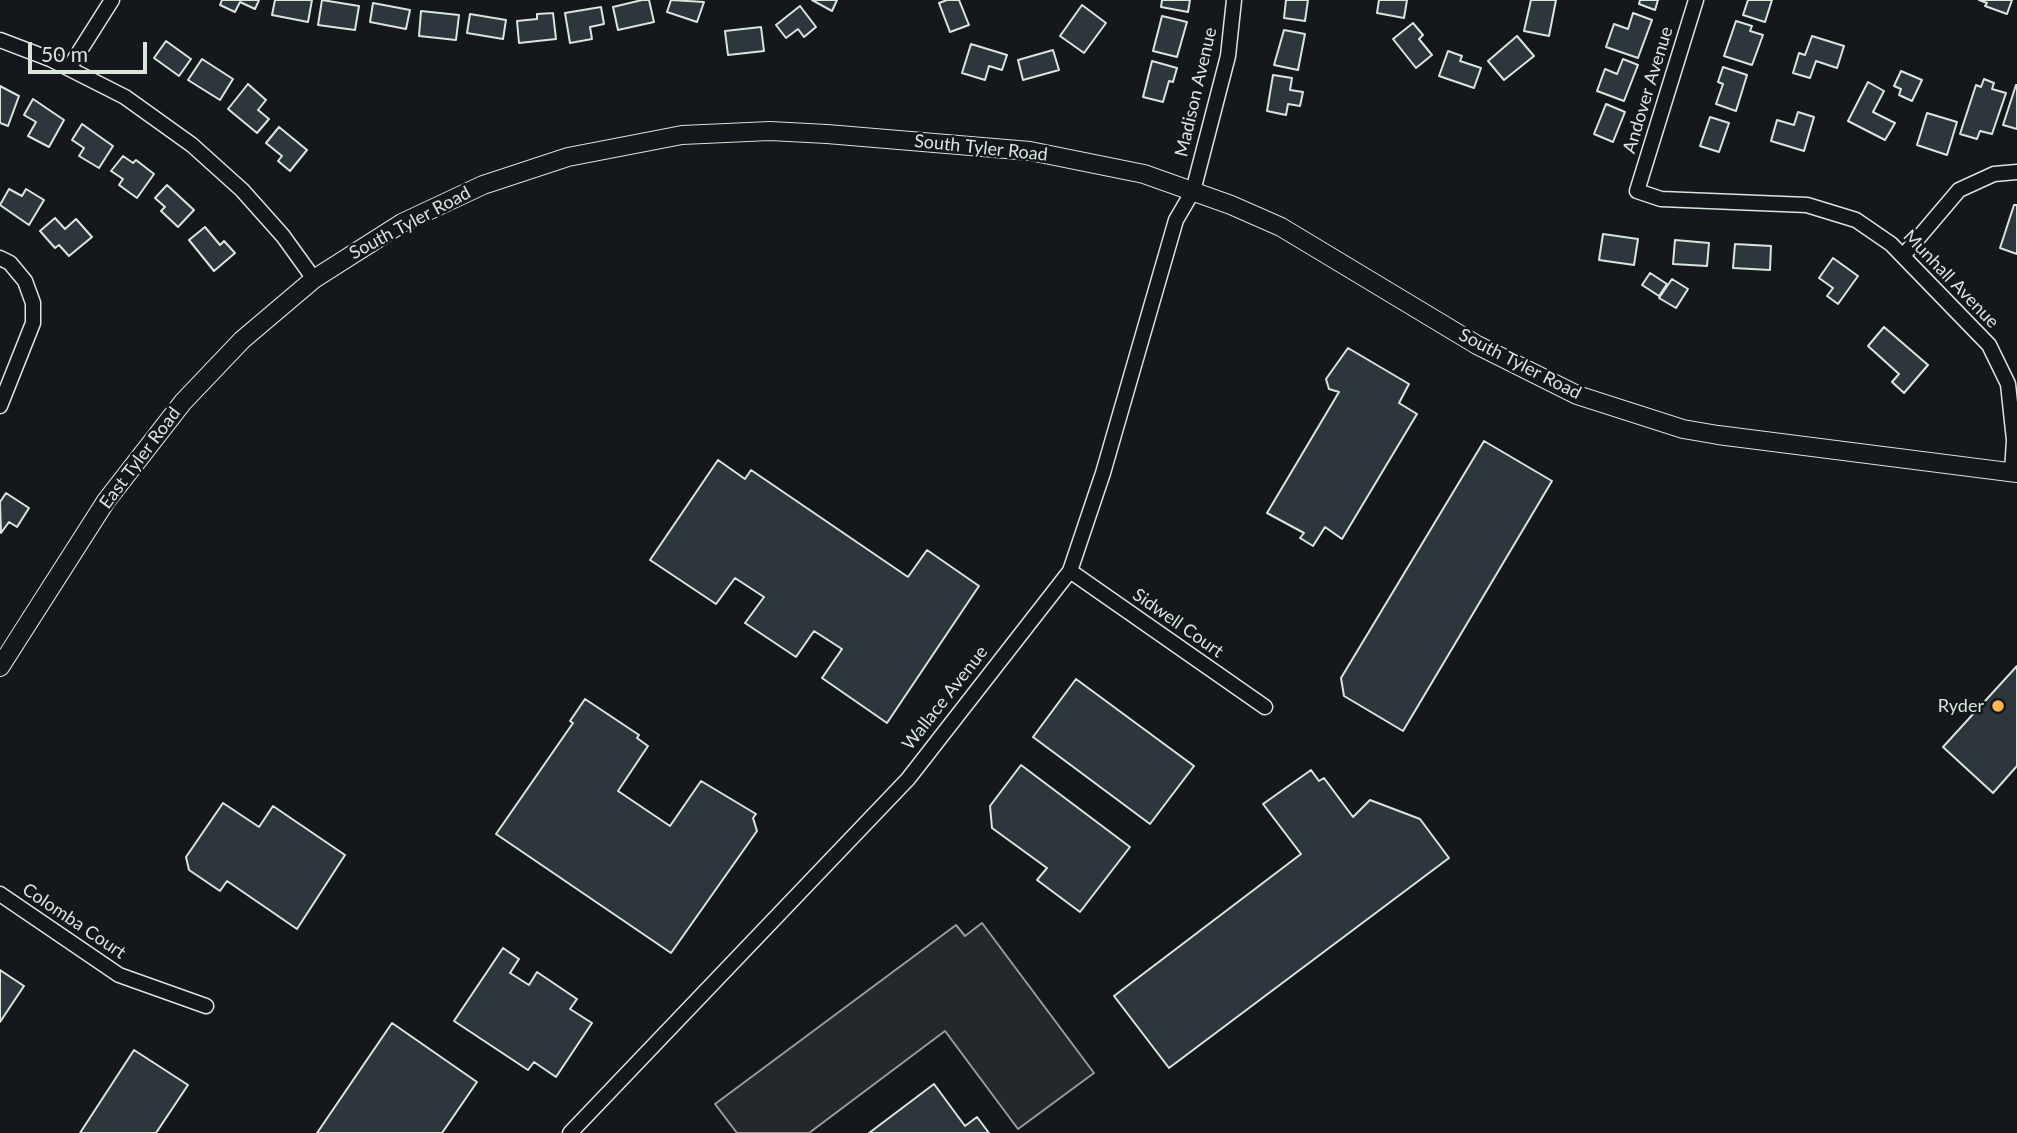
<!DOCTYPE html>
<html>
<head>
<meta charset="utf-8">
<style>
	body { margin:0 }
	#map { position:relative; width:2017px; height:1133px; overflow:hidden; background:#14181c; font-family:Lato,sans-serif }
	canvas { display:block }
	.scale { position:absolute; left:28px; top:42px; width:119px; height:32px; box-sizing:border-box; border:4px solid #d8e6dc; border-top:0; padding-left:9px; font-size:21px; line-height:24px; white-space:nowrap; color:#d8e6dc; -webkit-text-stroke:5px #14181c; paint-order:stroke }
</style>
</head>
<body>
<div id="map">
<canvas width="2017" height="1133"></canvas>
<div class="scale">50 m</div>
</div>
<script>
const context = document.querySelector('canvas').getContext('2d');
context.lineJoin = 'round';
function paint(path, color) {
  context.fillStyle = color;
  context.fill(path, 'evenodd');
}
function shape(rows) {
  const path = new Path2D();
  for (const r of rows) {
    path.moveTo(r[0], r[1]);
    for (let i = 2; i < r.length; i += 2) path.lineTo(r[i], r[i + 1]);
  }
  return path;
}
function trace(path, color, width, dash) {
  context.strokeStyle = color;
  context.lineWidth = width;
  context.lineCap = dash ? 'butt' : 'round';
  context.setLineDash(dash || []);
  context.stroke(path);
}
function drawText(font, color, halo, rows, align = 'center') {
  context.font = font + ' Lato,sans-serif';
  context.lineWidth = 5;
  context.setLineDash([]);
  context.textBaseline = 'middle';
  context.strokeStyle = halo;
  context.fillStyle = color;
  for (const [text, x, y, turn = 0] of rows) {
    context.save();
    context.translate(x, y);
    context.rotate((+turn || 0) * Math.PI / 180);
    context.textAlign = isNaN(turn) ? turn : align;
    if (halo) context.strokeText(text, 0, 0);
    context.fillText(text, 0, 0);
    context.restore();
  }
}
const parking = shape([
	[982,923,1094,1073,1018,1129,945,1031,809,1133,737,1133,715,1104,956,925,965,936,982,923]
]);
paint(parking, '#24282b');
trace(parking, '#939e99', 2);
const building = shape([
	[222,0,259,0,255,9,240,2,235,12,220,5,222,0],
	[275,0,312,0,308,22,272,15,275,0],
	[322,0,359,6,355,30,318,25,322,0],
	[642,0,649,0,654,22,618,30,613,7,642,0],
	[671,0,704,2,697,22,667,12,671,0],
	[812,0,837,0,832,11,812,0],
	[947,0,959,0,969,25,950,32,939,3,947,0],
	[1162,0,1190,0,1188,12,1161,7,1162,0],
	[1286,0,1308,0,1305,21,1284,18,1286,0],
	[1379,0,1407,0,1404,18,1377,13,1379,0],
	[1531,0,1556,0,1549,36,1524,31,1531,0],
	[1640,0,1658,0,1655,10,1639,4,1640,0],
	[1748,0,1772,0,1765,22,1743,15,1748,0],
	[1979,0,2012,0,2007,14,1985,6,1987,3,1979,0],
	[373,3,410,10,406,29,370,22,373,3],
	[1082,5,1106,23,1084,53,1060,36,1082,5],
	[800,6,816,27,804,37,798,29,786,38,776,25,800,6],
	[601,7,604,24,590,27,592,39,570,43,565,13,601,7],
	[421,11,459,15,456,40,419,36,421,11],
	[553,13,556,39,519,43,517,21,537,19,537,14,553,13],
	[1633,13,1652,20,1638,58,1606,47,1614,24,1628,29,1633,13],
	[470,14,506,20,503,39,467,33,470,14],
	[1162,16,1187,22,1177,57,1153,51,1162,16],
	[1736,21,1752,26,1750,31,1763,35,1752,65,1724,56,1736,21],
	[1413,23,1423,35,1419,39,1432,55,1416,68,1393,39,1413,23],
	[761,27,764,51,728,55,725,31,761,27],
	[1284,30,1305,34,1298,70,1274,65,1284,30],
	[1517,36,1534,56,1504,80,1488,61,1517,36],
	[1812,36,1844,46,1837,68,1816,61,1810,78,1793,73,1799,53,1805,55,1812,36],
	[166,41,191,59,179,76,154,58,166,41],
	[971,44,1007,55,1002,70,989,66,985,80,962,73,971,44],
	[1053,50,1059,70,1023,80,1018,60,1053,50],
	[1448,51,1462,56,1460,61,1481,68,1474,88,1439,76,1448,51],
	[202,59,233,79,220,100,188,80,202,59],
	[1623,59,1638,65,1624,101,1597,91,1605,69,1617,74,1623,59],
	[1152,61,1177,68,1173,82,1169,81,1163,102,1143,97,1152,61],
	[1723,67,1747,75,1736,111,1716,104,1723,84,1718,82,1723,67],
	[1901,71,1922,80,1912,101,1899,95,1901,89,1894,86,1901,71],
	[1273,75,1292,78,1290,90,1303,92,1300,106,1288,104,1286,115,1267,111,1273,75],
	[1984,79,1994,83,1992,89,2006,93,1992,134,1980,131,1977,139,1960,134,1976,85,1981,87,1984,79],
	[1868,82,1884,91,1873,112,1895,123,1885,140,1848,121,1868,82],
	[248,84,266,100,258,110,269,119,257,133,228,109,248,84],
	[2016,85,2017,85,2017,129,2003,125,2016,85],
	[0,86,19,96,8,126,0,123,0,86],
	[33,99,64,120,49,147,28,136,36,122,24,115,33,99],
	[1606,104,1625,112,1613,142,1594,134,1606,104],
	[1798,112,1814,117,1804,151,1771,141,1777,120,1794,125,1798,112],
	[1927,113,1957,122,1947,155,1917,145,1927,113],
	[1710,117,1729,123,1719,152,1700,146,1710,117],
	[82,124,113,146,99,168,79,156,84,148,72,140,82,124],
	[279,127,307,150,290,171,278,161,282,156,266,143,279,127],
	[123,156,133,163,136,160,154,174,137,198,119,185,123,179,111,171,123,156],
	[167,185,194,210,178,227,161,211,165,207,155,198,167,185],
	[9,189,22,196,26,189,44,200,29,225,0,205,9,189],
	[2014,205,2017,205,2017,254,2000,248,2014,205],
	[55,218,65,229,76,219,92,237,69,256,59,245,55,248,40,231,55,218],
	[205,227,220,245,224,241,235,253,214,271,189,240,205,227],
	[1603,234,1638,239,1634,265,1599,260,1603,234],
	[1675,240,1709,243,1707,266,1673,264,1675,240],
	[1735,244,1771,246,1770,270,1733,268,1735,244],
	[1833,258,1858,276,1838,304,1827,296,1833,288,1819,278,1833,258],
	[1650,273,1667,284,1659,296,1642,285,1650,273],
	[1672,279,1688,289,1676,308,1659,298,1672,279],
	[1884,327,1928,365,1904,393,1892,382,1899,374,1868,346,1884,327],
	[1348,348,1409,384,1399,403,1417,414,1342,539,1325,527,1313,546,1300,538,1304,533,1267,513,1339,392,1329,389,1326,379,1348,348],
	[1484,441,1552,481,1403,731,1344,696,1341,678,1484,441],
	[718,460,745,479,751,470,908,577,927,550,979,586,887,723,822,678,842,649,814,631,796,657,745,623,764,597,735,578,716,604,650,560,718,460],
	[6,493,29,508,17,527,9,522,1,533,0,502,6,493],
	[2017,666,2017,766,1993,793,1943,747,2017,666],
	[1076,679,1194,766,1150,824,1033,737,1076,679],
	[585,699,639,735,637,738,648,746,618,791,670,826,701,781,756,814,753,818,757,831,671,953,496,834,573,723,570,721,585,699],
	[1021,765,1130,847,1080,912,1037,880,1047,868,992,828,990,806,1021,765],
	[1311,770,1319,781,1324,778,1353,817,1370,800,1420,819,1449,858,1169,1068,1114,996,1301,854,1263,804,1311,770],
	[223,803,259,827,273,806,345,855,297,929,227,881,220,891,189,870,186,857,223,803],
	[503,948,519,959,510,973,529,985,537,972,577,999,570,1009,592,1023,556,1077,534,1062,528,1070,454,1021,503,948],
	[0,970,24,986,0,1022,0,970],
	[392,1023,477,1082,442,1133,317,1133,392,1023],
	[134,1050,188,1085,156,1133,80,1133,134,1050],
	[934,1084,965,1126,977,1117,989,1133,869,1133,934,1084]
]);
paint(building, '#2c363c');
trace(building, '#d8e6dc', 2);
const minor = shape([
	[1696,0,1637,191,1661,199,1807,205,1856,220,1891,244,1989,345,2008,384,2014,440,2012,472],
	[0,40,50,59,125,97,192,145,242,190,283,236,314,279],
	[69,68,112,0],
	[1903,256,1959,190,1994,174,2017,172],
	[0,258,10,263,25,281,33,303,33,323,0,406],
	[1070,571,1265,707],
	[0,894,119,975,206,1006],
	[570,1133,908,779,1070,571,1103,473,1176,220,1193,191,1228,56,1234,0]
]);
const tertiary = shape([
	[0,667,106,501,183,402,242,340,314,279,402,223,483,185,568,157,682,135,770,131,827,134,1030,151,1144,174,1231,205,1281,227,1477,345,1577,395,1683,429,1718,435,2017,473]
]);
trace(minor, '#d8e6dc', 17);
trace(tertiary, '#d8e6dc', 20);
trace(minor, '#14181c', 14);
trace(tertiary, '#14181c', 18);
for (const [x, y, r, color] of [
	[1998,706,7,"#ffb74d"]
]) {
  const dot = new Path2D();
  dot.arc(x, y, r, 0, 2 * Math.PI);
  context.fillStyle = color;
  context.fill(dot);
  trace(dot, '#14181c', 2.5);
}
drawText('18px', '#d8e6dc', '#14181c', [
	["Andover Avenue",1648,90,-73],
	["Madison Avenue",1196,92,-77],
	["South Tyler Road",981,148,6],
	["South Tyler Road",410,223,-28],
	["Munhall Avenue",1951,279,46],
	["South Tyler Road",1520,364,27],
	["East Tyler Road",140,458,-53],
	["Sidwell Court",1178,623,35],
	["Wallace Avenue",945,698,-52],
	["Colomba Court",74,921,34]
]);
drawText('18px', '#d8e6dc', '#14181c', [
	["Ryder",1984,706]
], 'right');
</script>
</body>
</html>
